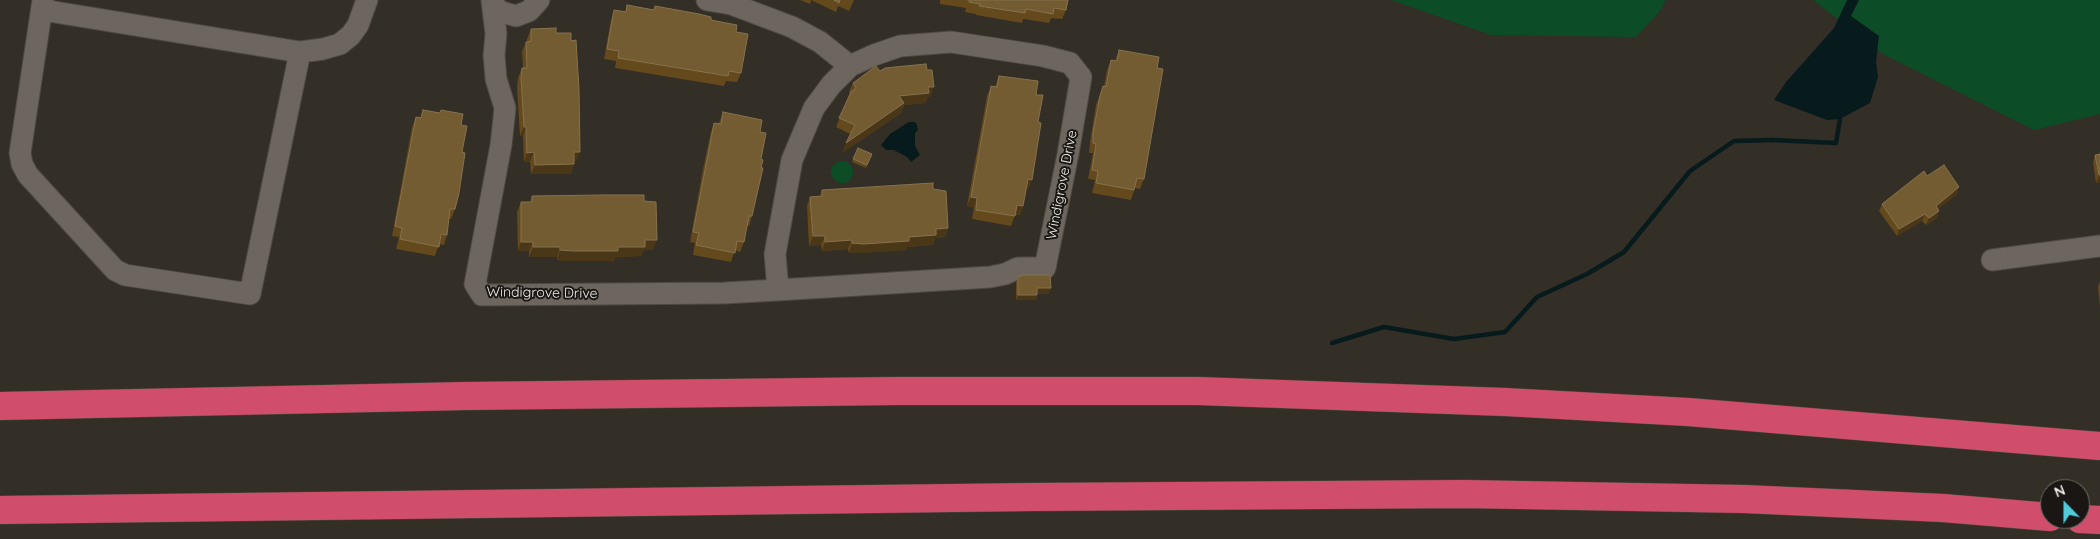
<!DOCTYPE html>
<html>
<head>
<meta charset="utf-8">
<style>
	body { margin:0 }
	#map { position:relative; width:2100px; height:539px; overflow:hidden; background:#332e26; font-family:Quicksand,sans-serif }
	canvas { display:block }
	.north { position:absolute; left:2040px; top:479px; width:50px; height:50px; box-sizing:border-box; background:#191613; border:1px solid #6f6c68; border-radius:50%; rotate:338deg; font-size:14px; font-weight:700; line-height:20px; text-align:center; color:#f0ece7 }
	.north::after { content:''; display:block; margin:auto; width:18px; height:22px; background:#52cbd9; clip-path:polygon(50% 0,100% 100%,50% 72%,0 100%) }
</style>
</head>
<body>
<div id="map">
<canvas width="2100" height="539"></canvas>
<div class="north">N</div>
</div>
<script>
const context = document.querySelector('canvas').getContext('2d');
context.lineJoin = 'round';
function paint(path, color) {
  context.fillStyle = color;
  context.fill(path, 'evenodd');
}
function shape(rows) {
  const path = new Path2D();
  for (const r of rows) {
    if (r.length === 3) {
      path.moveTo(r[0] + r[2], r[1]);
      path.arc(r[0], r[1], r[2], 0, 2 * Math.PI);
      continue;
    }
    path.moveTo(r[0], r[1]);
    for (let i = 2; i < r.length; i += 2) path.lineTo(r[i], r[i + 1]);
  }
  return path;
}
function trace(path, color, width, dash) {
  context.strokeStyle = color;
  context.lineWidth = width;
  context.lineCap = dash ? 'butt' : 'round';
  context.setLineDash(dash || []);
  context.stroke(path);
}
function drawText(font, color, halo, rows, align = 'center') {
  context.font = font + ' Quicksand,sans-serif';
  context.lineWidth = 4;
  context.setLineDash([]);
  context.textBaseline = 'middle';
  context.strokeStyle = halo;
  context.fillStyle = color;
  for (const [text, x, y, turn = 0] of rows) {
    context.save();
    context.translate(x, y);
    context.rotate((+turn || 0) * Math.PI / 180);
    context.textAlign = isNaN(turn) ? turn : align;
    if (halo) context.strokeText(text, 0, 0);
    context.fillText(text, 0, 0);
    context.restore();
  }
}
paint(shape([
	[1391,0,1666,0,1659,12,1636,37,1491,35],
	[1813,0,2100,0,2100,114,2034,130,1883,54],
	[842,172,11]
]), '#0c4d27');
paint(shape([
	[1847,0,1859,0,1851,16,1879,36,1876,62,1878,77,1870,103,1840,119,1827,120,1774,100,1786,82,1834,28],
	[909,122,915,122,917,125,918,130,915,133,915,146,920,155,911,162,907,157,894,150,886,150,881,145,890,134]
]), '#081b1c');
trace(shape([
	[1332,343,1384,327,1454,339,1505,332,1537,297,1587,274,1624,252,1690,171,1734,141,1773,140,1836,143,1840,119]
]), '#081b1c', 4.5);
const minor = shape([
	[43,0,20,153,22,164,28,175,115,270,125,275,250,294,300,52],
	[492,0,496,8,502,12,516,16,529,11,539,0],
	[707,0,731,4,792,27,820,42,850,66],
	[492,1,496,34,494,55,496,79,505,108,501,145,475,284,482,295,724,293,778,290],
	[42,10,300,52,323,49,340,44,351,35,358,25,367,0],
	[951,42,1043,56,1070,63,1081,77,1068,154,1045,268,1018,268,1005,274,990,277,778,290,775,254,792,160,814,108,831,85,850,66,874,55,900,46,951,42],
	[1992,260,2100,246]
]);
const highway = shape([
	[0,406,466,396,897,391,1198,391,1505,402,1688,412,2100,446],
	[0,510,1033,497,1464,494,1744,499,1943,508,2050,517],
	[2080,519,2100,520]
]);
trace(minor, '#4e4943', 23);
trace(highway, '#4e4943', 29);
trace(minor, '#6d665e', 21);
trace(highway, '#d04e6b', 28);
paint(shape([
	[800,0,854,0,849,11,838,6,836,12,811,0,810,4],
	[940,0,1068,0,1066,10,1062,19,1051,18,1049,23,1023,19,1022,23,976,15,976,14,965,12,966,8,940,4],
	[627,5,653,10,655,6,711,20,736,32,741,73,737,82,726,81,724,86,615,68,616,61,604,59,611,20,614,10,625,12],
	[531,29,556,33,577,161,574,161,574,164,571,174,531,174,530,162,524,162,523,136,520,136,517,88,518,78,522,68,523,68,522,51,526,42,527,42,527,39],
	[1119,50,1157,68,1144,179,1140,189,1135,188,1131,200,1092,193,1095,180,1088,179,1093,153,1089,153,1090,142,1096,105,1103,86,1104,86,1107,70,1111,60,1115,61],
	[880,71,931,96,928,97,925,103,904,105,901,113,842,153,850,134,836,127,850,93,849,92,853,83],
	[999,76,1036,95,1028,189,1026,189,1023,206,1020,215,1015,215,1011,226,972,219,974,207,967,206,987,96,991,86,995,87],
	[423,110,440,113,441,110,461,125,462,152,455,209,451,219,449,219,447,235,444,245,439,244,435,256,396,249,399,237,392,236,412,127,416,117,420,118],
	[723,112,760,132,761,159,752,216,749,226,747,226,744,242,740,252,735,250,731,262,693,255,695,243,690,242,703,169,711,132,714,123,719,123],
	[858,148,872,154,866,168,852,162],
	[2095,155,2100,182,2096,183,2093,162],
	[1927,176,1956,195,1938,209,1937,218,1926,225,1922,221,1897,236,1879,211,1882,204],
	[933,189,948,228,945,237,935,238,933,245,907,247,906,250,859,253,849,253,848,249,822,251,821,245,809,246,807,206,810,197,820,196,822,190],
	[532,196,644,201,653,250,644,250,641,256,615,257,614,261,569,261,557,260,557,257,529,257,529,251,518,251,517,212,521,202,530,202],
	[1018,277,1049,294,1037,294,1036,300,1016,300,1016,283],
	[2100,281,2100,307,2098,287]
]), '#64491c');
paint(shape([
	[928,87,934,87,931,96,928,97,925,103,904,105,901,113,842,153,846,143,899,96],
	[524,127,526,127,523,136,520,136],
	[534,152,530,162,524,162,527,153],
	[574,152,580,152,577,161,570,161],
	[574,164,571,174,531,174,535,165],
	[2099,175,2100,175,2100,182,2096,183],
	[1028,179,1032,180,1028,189,1024,189],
	[1959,187,1956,195,1933,213,1936,206],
	[971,197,977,198,974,207,967,206],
	[1017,205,1023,206,1020,215,1013,214],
	[1939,211,1937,218,1926,225,1929,218],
	[1925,214,1922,221,1897,236,1899,229],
	[948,228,945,237,935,238,933,245,907,247,906,250,859,253,849,253,852,243,909,237,936,229],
	[813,236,825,236,821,245,809,246],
	[645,240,657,240,653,250,644,250,641,256,615,257,614,261,569,261,557,260,560,250,618,247],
	[852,240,848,249,822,251,825,242],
	[521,242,533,242,529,251,518,251],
	[533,247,560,247,557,257,529,257],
	[1037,288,1051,288,1049,294,1035,294],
	[1018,295,1037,295,1036,300,1016,300]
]), '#4a3717');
const building = shape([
	[834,0,840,0,839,3,834,0],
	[969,0,1068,0,1066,10,1054,8,1053,14,1026,9,1025,13,979,6,980,4,969,2,969,0],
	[627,5,654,10,655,6,699,14,711,17,711,20,737,25,736,32,748,34,741,73,729,71,728,76,618,58,619,51,607,49,614,10,626,12,627,5],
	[556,28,556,33,571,33,571,41,576,40,579,89,580,152,574,152,574,164,535,165,534,152,527,153,526,127,524,127,521,78,522,68,527,68,526,42,531,41,531,29,556,28],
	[1119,50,1159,57,1157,68,1163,69,1144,179,1137,178,1134,190,1096,183,1098,171,1092,170,1096,144,1093,143,1093,133,1100,96,1103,86,1106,87,1111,60,1117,61,1119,50],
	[926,64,927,70,932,70,934,87,928,87,929,93,899,96,904,103,846,143,855,125,839,118,851,92,856,88,853,83,876,66,880,71,885,68,926,64],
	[999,76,1038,81,1036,95,1043,95,1038,122,1041,123,1032,180,1028,179,1023,206,1017,205,1015,216,976,210,977,198,971,197,991,86,997,87,999,76],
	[423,110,440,113,441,110,463,114,461,125,467,126,462,152,465,153,459,193,455,209,450,209,447,235,441,234,439,247,400,239,402,228,395,226,416,117,421,118,423,110],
	[723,112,762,120,760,132,766,133,761,159,763,160,761,168,763,168,752,216,749,216,744,242,737,241,735,253,696,245,699,233,693,232,707,160,714,123,721,124,723,112],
	[858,148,872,154,867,165,853,159,858,148],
	[2100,154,2100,175,2099,175,2095,155,2100,154],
	[1944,165,1959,187,1936,206,1939,211,1929,218,1925,214,1899,229,1882,204,1924,171,1927,176,1944,165],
	[933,183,933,189,946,191,948,228,936,229,936,235,909,237,909,241,863,244,852,243,852,240,825,242,825,236,813,236,810,197,822,196,822,190,933,183],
	[601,195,644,195,644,201,656,202,657,240,645,240,645,247,618,247,618,251,573,251,560,250,560,247,533,247,533,242,521,242,521,202,532,202,532,196,601,195],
	[1023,275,1050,275,1051,288,1037,288,1037,295,1018,295,1018,277,1023,275]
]);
paint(building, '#735b32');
trace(building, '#86724e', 1);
drawText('14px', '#f0ece7', '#191613', [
	["Windigrove Drive",1062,185,-79],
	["Windigrove Drive",542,293,1]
]);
</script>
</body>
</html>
